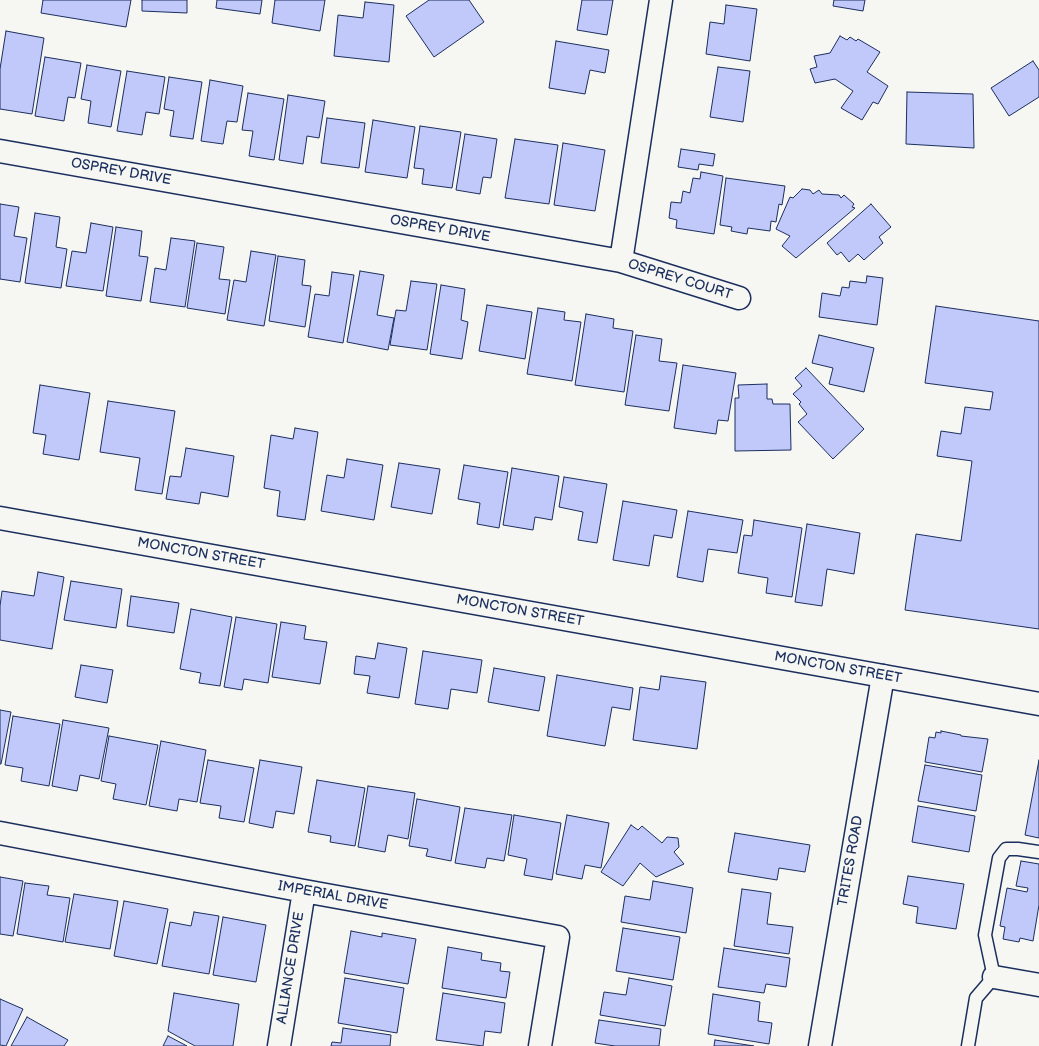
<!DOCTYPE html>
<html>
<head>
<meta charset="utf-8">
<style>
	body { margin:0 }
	canvas { display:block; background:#f6f6f2 }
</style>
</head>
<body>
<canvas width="1039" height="1046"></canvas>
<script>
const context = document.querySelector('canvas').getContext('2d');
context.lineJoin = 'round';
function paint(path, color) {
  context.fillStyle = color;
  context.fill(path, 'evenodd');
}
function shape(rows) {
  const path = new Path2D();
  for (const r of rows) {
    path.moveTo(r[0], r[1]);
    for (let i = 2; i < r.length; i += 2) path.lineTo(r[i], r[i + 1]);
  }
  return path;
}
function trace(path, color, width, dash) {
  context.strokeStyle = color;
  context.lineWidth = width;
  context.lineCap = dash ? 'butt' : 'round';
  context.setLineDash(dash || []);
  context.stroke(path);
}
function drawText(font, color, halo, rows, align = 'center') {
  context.font = font + ' "Balsamiq Sans",sans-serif';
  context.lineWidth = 4;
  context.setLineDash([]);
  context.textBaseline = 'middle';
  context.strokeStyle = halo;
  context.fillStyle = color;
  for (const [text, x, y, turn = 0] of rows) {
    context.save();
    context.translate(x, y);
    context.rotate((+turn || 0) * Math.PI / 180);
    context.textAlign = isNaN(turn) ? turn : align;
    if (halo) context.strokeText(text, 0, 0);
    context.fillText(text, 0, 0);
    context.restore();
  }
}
const building = shape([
	[43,0,131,0,126,27,41,13,43,0],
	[142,0,187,0,187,13,142,11,142,0],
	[217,0,262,0,260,14,216,8,217,0],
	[275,0,325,0,320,31,272,23,275,0],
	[429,0,469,0,484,22,434,57,406,16,429,0],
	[582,0,613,0,607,35,577,30,582,0],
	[834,0,865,0,863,11,833,6,834,0],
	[365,2,394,5,389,62,334,56,338,15,363,18,365,2],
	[726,5,757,9,750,61,706,54,710,22,724,24,726,5],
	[6,31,44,38,32,114,0,109,0,69,6,31],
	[840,36,847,40,850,37,856,41,858,39,880,52,867,72,888,86,878,104,873,102,862,120,841,108,853,91,835,79,815,83,810,69,817,67,814,56,830,53,840,36],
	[556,41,609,50,605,73,590,70,585,94,549,88,556,41],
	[45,57,81,63,75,98,68,97,64,121,35,116,45,57],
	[1033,61,1039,70,1039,97,1009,116,991,88,1033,61],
	[87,65,121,71,111,127,88,123,91,101,81,99,87,65],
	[718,67,750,71,743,122,710,117,718,67],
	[127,71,165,77,159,114,146,112,142,135,117,131,127,71],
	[169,77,202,82,193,139,170,136,174,111,164,109,169,77],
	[210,80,243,86,237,122,227,121,223,144,201,141,210,80],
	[907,92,973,94,974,148,906,144,907,92],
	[248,93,284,99,274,160,249,156,253,131,242,130,248,93],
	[288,95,325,101,319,138,307,136,303,164,279,160,288,95],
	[327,118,365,123,359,168,321,163,327,118],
	[373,120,415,127,407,178,365,172,373,120],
	[420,126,461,132,452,188,422,184,424,169,414,168,420,126],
	[465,134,497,139,491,178,483,177,480,194,456,190,465,134],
	[515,139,558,145,549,204,505,198,515,139],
	[563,143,605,150,595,211,554,205,563,143],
	[681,149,715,154,713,166,699,164,698,170,678,167,681,149],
	[701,172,723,176,714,234,676,228,677,220,669,218,671,202,681,203,683,191,690,193,693,178,700,179,701,172],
	[726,178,785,186,782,205,779,204,776,222,771,221,770,231,748,228,747,234,731,231,732,227,720,225,726,178],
	[802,189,810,190,813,194,819,190,822,194,839,195,841,198,844,195,854,204,852,207,855,208,796,258,782,246,790,236,776,229,790,197,793,198,802,189],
	[0,204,19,207,14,236,27,238,20,282,0,279,0,204],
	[871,204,891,227,879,237,883,243,864,260,858,254,849,262,841,252,837,255,827,243,871,204],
	[35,213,60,217,56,247,67,249,61,288,25,283,35,213],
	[91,223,113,227,103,291,66,286,72,251,86,253,91,223],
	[116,227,142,231,139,256,148,257,141,301,106,296,116,227],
	[171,238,195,241,185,307,150,302,155,268,166,270,171,238],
	[197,243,224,247,219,279,230,280,225,314,187,308,197,243],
	[251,251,276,255,264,326,227,320,234,280,246,282,251,251],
	[278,256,305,260,302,285,311,286,305,327,269,321,278,256],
	[360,271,384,275,377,315,394,318,388,350,347,342,360,271],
	[332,272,354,275,343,343,308,337,315,294,329,296,332,272],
	[867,276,883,278,877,325,819,317,822,293,840,296,842,287,849,288,850,281,866,283,867,276],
	[411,281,437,284,427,350,390,345,396,310,406,311,411,281],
	[441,285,465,289,461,320,468,322,462,359,430,354,441,285],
	[487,305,532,312,525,359,479,351,487,305],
	[936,306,1039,321,1039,629,905,610,916,534,961,541,972,461,937,456,941,431,961,434,965,407,990,410,993,392,925,383,936,306],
	[538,308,565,312,564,320,581,322,572,381,527,374,538,308],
	[586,314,614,319,613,328,633,331,624,392,575,385,586,314],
	[636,335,662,339,659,361,677,363,669,411,625,405,636,335],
	[819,335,874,348,864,392,829,384,833,368,812,363,819,335],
	[683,365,736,373,728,421,718,420,716,434,674,428,683,365],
	[806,368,864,429,833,459,798,422,807,414,799,404,801,402,793,394,802,386,795,378,806,368],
	[767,384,767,399,772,399,773,404,790,404,791,450,735,451,735,398,739,398,738,385,767,384],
	[40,385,90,393,79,460,43,454,46,435,33,433,40,385],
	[108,401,175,411,162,494,135,490,140,458,100,452,108,401],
	[295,428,318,432,305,520,277,516,280,491,264,488,271,435,293,439,295,428],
	[186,448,234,456,228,497,201,492,199,504,166,499,170,476,181,477,186,448],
	[347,459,383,465,374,520,321,511,327,475,344,478,347,459],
	[399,463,440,469,432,514,391,507,399,463],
	[464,465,508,472,499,528,477,524,480,503,458,499,464,465],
	[512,468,559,476,552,520,535,517,533,530,503,525,512,468],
	[564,477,607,484,597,543,578,540,583,512,559,507,564,477],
	[623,501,677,510,672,538,654,535,649,566,613,560,623,501],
	[688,511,743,520,737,553,708,549,703,582,677,577,688,511],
	[754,520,802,528,792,597,766,593,768,578,738,573,744,535,752,536,754,520],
	[807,524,860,533,854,574,827,569,822,606,795,602,807,524],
	[38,572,64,577,52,649,0,640,0,606,2,591,34,596,38,572],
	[71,581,122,589,116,628,64,620,71,581],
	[131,596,179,603,174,633,127,626,131,596],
	[191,609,232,617,220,686,199,683,201,673,180,669,191,609],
	[236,617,277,624,268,683,244,679,242,690,224,687,236,617],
	[281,622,306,626,304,639,327,642,320,684,272,677,281,622],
	[378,643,407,648,399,698,367,693,370,676,354,674,356,656,375,659,378,643],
	[423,651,482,660,477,693,451,689,448,709,415,704,423,651],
	[81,665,113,670,107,703,75,697,81,665],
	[494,668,545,677,539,711,488,702,494,668],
	[557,675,633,688,630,710,612,707,605,746,547,736,557,675],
	[661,676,706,682,697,749,633,740,640,687,659,690,661,676],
	[0,710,11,712,1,764,0,764,0,710],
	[13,716,60,724,49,786,21,781,23,768,5,765,13,716],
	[63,720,109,728,99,779,80,775,77,791,52,786,63,720],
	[941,731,961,735,961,736,988,739,982,772,925,762,929,737,935,738,936,732,941,733,941,731],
	[109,736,158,745,146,805,113,799,116,784,101,781,109,736],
	[161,741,206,750,197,802,179,799,177,811,149,806,161,741],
	[208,760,254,768,244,822,219,818,221,806,200,803,208,760],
	[260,760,302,767,294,814,276,811,273,828,249,823,260,760],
	[1039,760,1039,838,1025,835,1039,760],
	[925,765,982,775,976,811,918,801,925,765],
	[317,780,365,788,355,846,330,842,331,836,308,832,317,780],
	[368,786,415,793,408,839,388,835,385,852,358,847,368,786],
	[417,799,460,807,451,861,426,856,428,849,409,846,417,799],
	[918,806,975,816,969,852,912,842,918,806],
	[465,808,512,815,504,861,487,858,485,868,455,863,465,808],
	[514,815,561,823,552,880,524,875,527,859,508,855,514,815],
	[567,815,609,823,601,868,585,865,582,879,556,874,567,815],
	[631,825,638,830,642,826,662,843,667,837,678,838,679,847,674,852,684,864,656,877,640,863,623,886,601,872,631,825],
	[735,833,810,845,805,872,779,868,777,880,728,872,735,833],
	[1021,861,1039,864,1039,905,1033,941,1020,938,1019,942,1003,939,1005,927,1000,926,1007,888,1027,892,1028,888,1016,886,1021,861],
	[908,876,964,884,956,929,916,923,918,907,903,904,908,876],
	[0,877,23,881,13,936,0,934,0,877],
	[653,881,693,888,686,933,621,922,625,896,650,900,653,881],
	[25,883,49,886,47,895,70,898,63,942,17,934,25,883],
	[742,889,771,893,767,924,793,927,789,954,734,946,742,889],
	[74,894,118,901,110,949,65,942,74,894],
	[124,901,168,909,157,964,114,956,124,901],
	[194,912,219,916,209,974,162,966,170,922,191,926,194,912],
	[223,917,266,925,256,982,213,975,223,917],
	[623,928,680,937,673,980,616,971,623,928],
	[351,931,382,937,382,933,416,939,408,984,344,973,351,931],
	[448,947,482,953,481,960,501,963,500,971,510,972,506,998,442,988,448,947],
	[724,948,790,958,786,987,766,984,764,993,718,987,724,948],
	[345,978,404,988,397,1033,338,1023,345,978],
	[629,978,672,986,665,1026,600,1015,604,992,626,995,629,978],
	[174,993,239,1004,233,1046,195,1046,168,1031,174,993],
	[443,993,505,1003,501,1033,485,1031,483,1046,436,1040,443,993],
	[713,994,760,1002,758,1021,772,1023,769,1044,708,1034,713,994],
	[0,999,23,1009,6,1046,0,1045,0,999],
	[27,1017,68,1040,64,1046,11,1046,27,1017],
	[599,1020,661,1029,659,1046,615,1046,595,1043,599,1020],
	[343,1028,391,1035,390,1046,331,1046,332,1042,341,1043,343,1028],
	[168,1036,187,1046,163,1046,168,1036],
	[715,1040,754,1046,714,1046,715,1040]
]);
paint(building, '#c1c8fa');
trace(building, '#1b2f5e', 1);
const service = shape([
	[968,1046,976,998,994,977,985,935,999,858,1006,849,1018,849,1039,852]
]);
const minor = shape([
	[0,151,621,261,739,298],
	[621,261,661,0],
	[0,833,304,891,558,937,540,1046],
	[994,977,1039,985],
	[279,1046,304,891],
	[820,1046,883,676]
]);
const tertiary = shape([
	[0,518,1039,704]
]);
trace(service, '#1b2f5e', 15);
trace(minor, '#1b2f5e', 25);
trace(tertiary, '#1b2f5e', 25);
trace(service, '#f6f6f2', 12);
trace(minor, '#f6f6f2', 22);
trace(tertiary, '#f6f6f2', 22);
drawText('14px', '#1b2f5e', '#f6f6f2', [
	["OSPREY DRIVE",121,172,10],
	["OSPREY DRIVE",440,229,10],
	["OSPREY COURT",680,280,17],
	["MONCTON STREET",201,554,10],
	["MONCTON STREET",520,611,10],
	["MONCTON STREET",838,668,10],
	["TRITES ROAD",851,861,-80],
	["IMPERIAL DRIVE",333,896,10],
	["ALLIANCE DRIVE",291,968,-81]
]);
</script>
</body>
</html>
